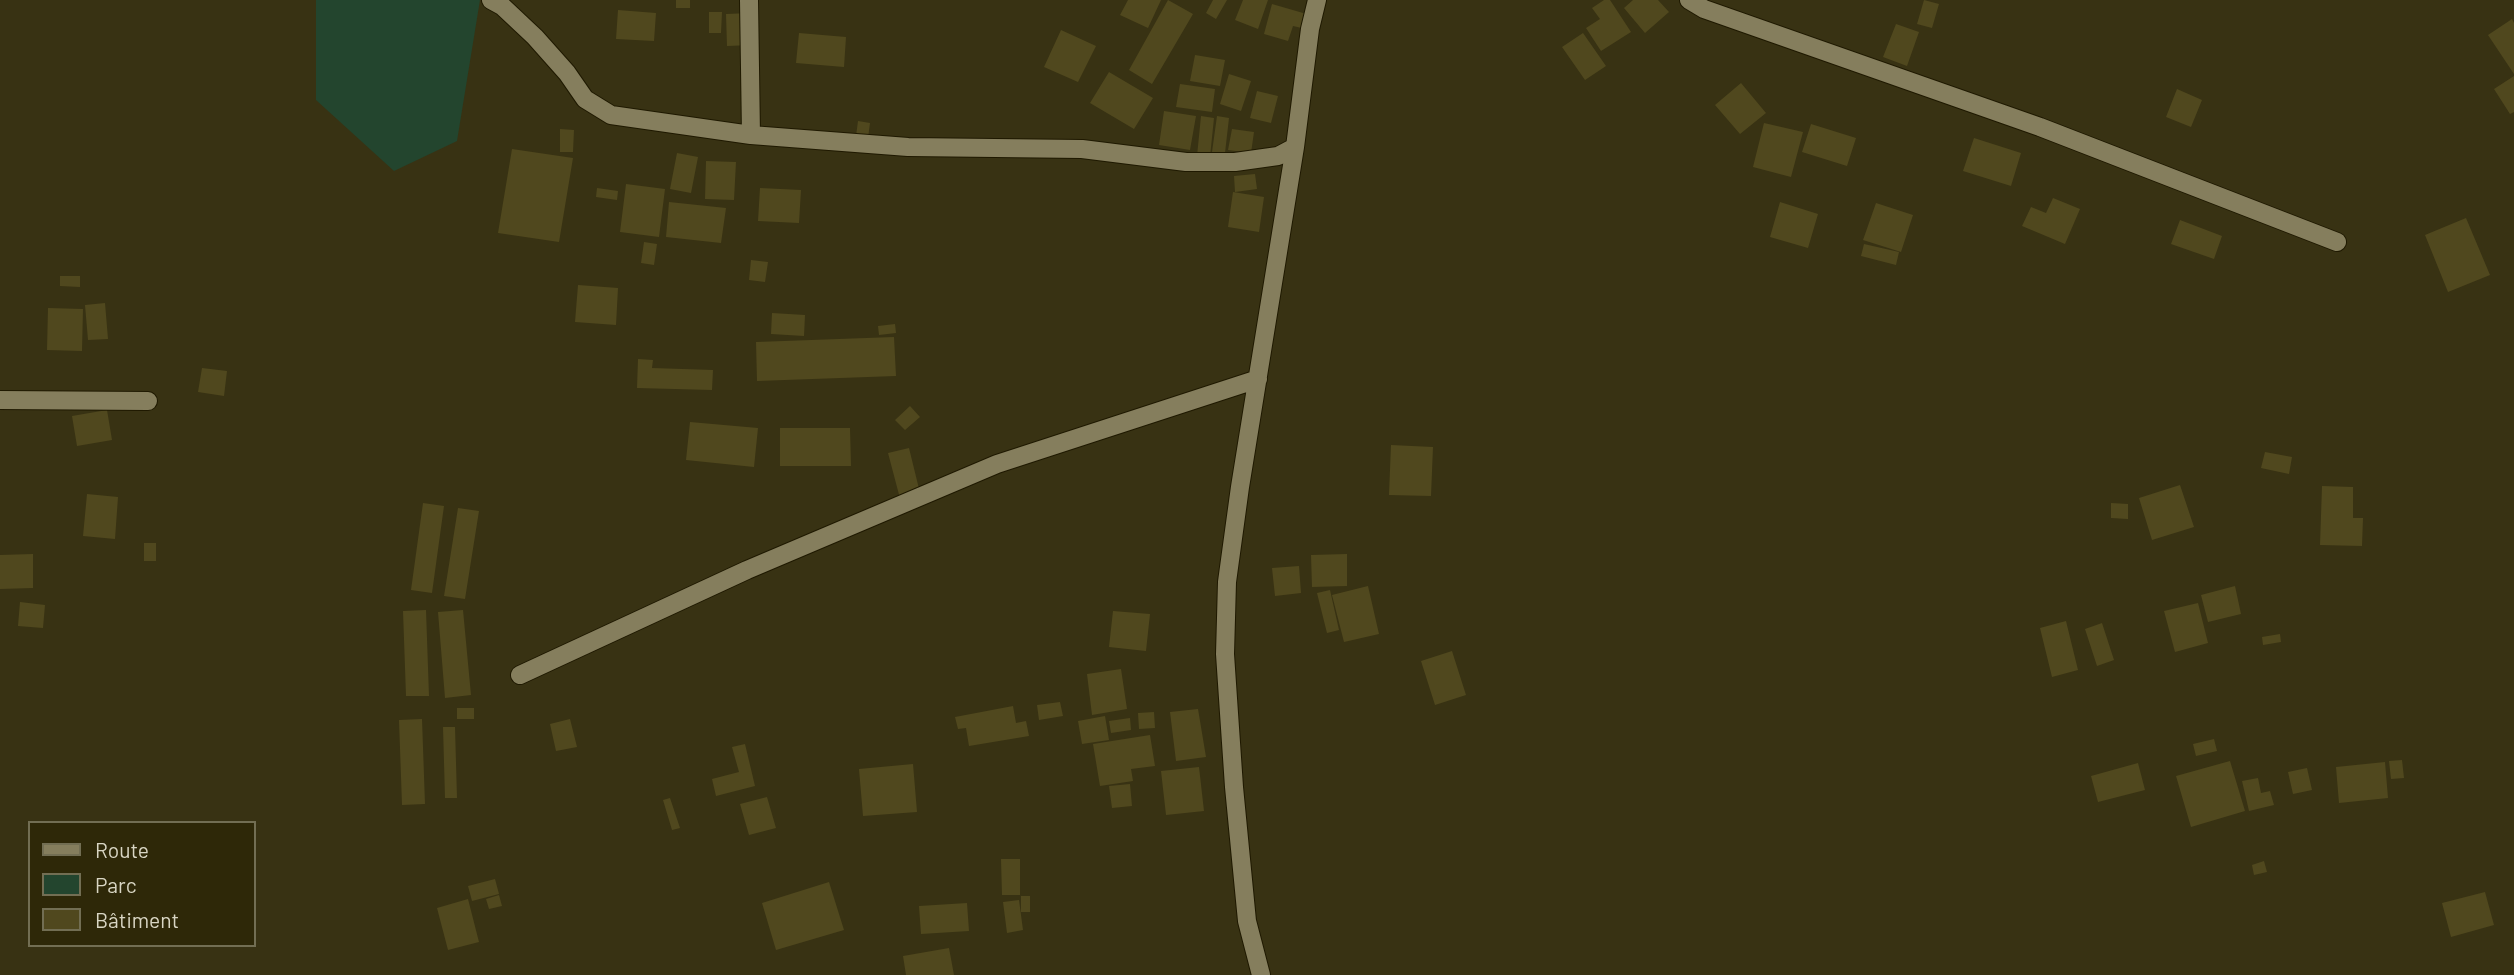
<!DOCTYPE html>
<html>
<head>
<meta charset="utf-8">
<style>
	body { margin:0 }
	#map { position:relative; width:2514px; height:975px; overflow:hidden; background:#383213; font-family:Barlow,sans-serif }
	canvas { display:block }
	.legend { position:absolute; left:28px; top:821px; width:228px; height:126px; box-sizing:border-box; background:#2e2808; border:2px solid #726e53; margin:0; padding:9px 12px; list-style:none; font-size:21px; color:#d9d6c4 }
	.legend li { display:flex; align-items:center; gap:14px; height:35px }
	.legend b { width:35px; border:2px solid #726e53 }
</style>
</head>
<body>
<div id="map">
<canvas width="2514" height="975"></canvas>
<ul class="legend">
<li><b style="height:9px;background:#857e5d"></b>Route</li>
<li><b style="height:19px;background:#23452e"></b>Parc</li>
<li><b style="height:19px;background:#50481e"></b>Bâtiment</li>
</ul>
</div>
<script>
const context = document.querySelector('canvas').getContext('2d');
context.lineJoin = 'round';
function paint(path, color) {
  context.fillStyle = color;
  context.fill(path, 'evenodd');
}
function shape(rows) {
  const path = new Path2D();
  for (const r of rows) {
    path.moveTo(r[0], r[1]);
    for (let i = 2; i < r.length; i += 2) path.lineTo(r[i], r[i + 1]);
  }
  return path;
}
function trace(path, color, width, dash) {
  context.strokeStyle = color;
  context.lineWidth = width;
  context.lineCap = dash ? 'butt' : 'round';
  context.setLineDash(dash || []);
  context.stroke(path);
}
paint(shape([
	[316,0,480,0,457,141,394,171,316,100]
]), '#23452e');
paint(shape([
	[676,0,690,0,690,8,676,8],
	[1128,0,1161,0,1148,28,1120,15],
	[1168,0,1193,14,1152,84,1129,70],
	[1213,0,1227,0,1216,19,1206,13],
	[1243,0,1268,0,1258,29,1235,20],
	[1604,0,1610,0,1631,32,1601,51,1586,28,1600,19,1592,8],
	[1633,0,1658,0,1669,12,1645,33,1624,8],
	[1924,0,1939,4,1932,28,1917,24],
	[1272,4,1310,15,1306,29,1293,26,1288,41,1264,34],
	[618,10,656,13,654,41,616,39],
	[709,12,722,12,721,33,709,33],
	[750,13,752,45,727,46,726,14],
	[2512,19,2514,23,2514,74,2488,35],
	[1896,24,1919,32,1907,66,1883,57],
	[1061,30,1096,46,1078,82,1044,67],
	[799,33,846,37,844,67,796,63],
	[1583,33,1606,66,1585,80,1562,47],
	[1195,55,1225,60,1220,86,1190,81],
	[1109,72,1153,98,1134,129,1090,103],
	[1229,74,1251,81,1241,111,1220,104],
	[2514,76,2514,112,2510,114,2494,89],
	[1741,83,1766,113,1740,134,1715,105],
	[1180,84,1215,89,1212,112,1176,107],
	[2177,89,2202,100,2191,127,2166,117],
	[1257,91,1278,96,1271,123,1250,118],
	[1164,111,1196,116,1190,150,1159,145],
	[1201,116,1214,118,1210,157,1197,156],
	[1217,116,1229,118,1225,153,1212,152],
	[858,121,870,123,868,138,856,136],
	[1764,123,1803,132,1791,177,1753,167],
	[1811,124,1856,138,1847,166,1802,152],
	[560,129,574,130,573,152,560,152],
	[1232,129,1254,132,1251,153,1228,150],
	[1974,138,2021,153,2011,186,1963,171],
	[512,149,573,158,559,242,498,233],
	[677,153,698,157,691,193,670,189],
	[706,161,736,162,734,200,705,199],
	[1255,174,1257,189,1235,192,1234,176],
	[626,184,665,189,659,237,620,232],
	[597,188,618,191,617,200,596,197],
	[760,188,801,190,799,223,758,221],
	[1233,192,1264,197,1259,232,1228,227],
	[2053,198,2080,209,2065,244,2022,226,2031,207,2046,213],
	[669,202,726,208,721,243,666,237],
	[1780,202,1818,214,1808,248,1770,237],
	[1876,203,1913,215,1901,252,1863,240],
	[2466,218,2490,275,2448,292,2425,235],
	[2180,220,2222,236,2214,259,2171,244],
	[644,242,657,244,654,265,641,263],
	[1864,244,1899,252,1896,265,1861,256],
	[751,260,768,262,765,282,749,280],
	[60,276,80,276,80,287,60,286],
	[578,285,618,288,616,325,575,322],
	[105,303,108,339,88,340,85,305],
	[48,308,83,309,82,351,47,350],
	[772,313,805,315,804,336,771,334],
	[895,324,896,333,879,335,878,326],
	[894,337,896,376,757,381,756,342],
	[638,359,653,360,652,368,713,370,712,390,637,388],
	[202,368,227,371,224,396,198,392],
	[910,406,920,417,905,430,895,420],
	[107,410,112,440,77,446,72,416],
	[690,422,758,428,754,467,686,460],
	[780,428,850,428,851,466,780,466],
	[1391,445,1433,447,1431,496,1389,495],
	[909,448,922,501,902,506,888,453],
	[2265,452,2292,457,2289,474,2261,468],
	[2180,485,2194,527,2152,540,2139,498],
	[2322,486,2353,487,2353,518,2363,518,2362,546,2320,545],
	[87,494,118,497,115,539,83,536],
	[423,503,444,506,432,593,411,590],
	[2111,503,2128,504,2128,519,2111,518],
	[458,508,479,511,465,599,444,596],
	[144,543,156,543,156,561,144,561],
	[33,554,33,588,0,589,0,555],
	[1347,554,1347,586,1312,587,1311,555],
	[1299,566,1301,593,1275,596,1272,568],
	[1368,586,1379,634,1344,642,1332,595],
	[2235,586,2241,614,2208,622,2201,595],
	[1330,590,1339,630,1327,633,1317,593],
	[20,602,45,605,43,628,18,626],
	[2198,603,2208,643,2175,652,2164,611],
	[426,610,429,696,406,696,403,611],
	[463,610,471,695,445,698,438,612],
	[1113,611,1150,614,1146,651,1109,647],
	[2066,621,2078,670,2052,677,2040,628],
	[2102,623,2114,660,2097,666,2085,629],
	[2280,634,2281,642,2263,645,2262,637],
	[1452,651,1466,695,1435,705,1421,661],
	[1121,669,1127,709,1092,715,1087,674],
	[1060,702,1063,716,1039,720,1037,705],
	[1013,706,1016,723,1026,721,1029,736,969,746,966,728,958,729,955,717],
	[457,708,474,708,474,719,457,719],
	[1198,709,1206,757,1176,761,1170,712],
	[1154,712,1155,728,1139,729,1138,713],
	[1105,716,1109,740,1082,744,1078,721],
	[1130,718,1131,730,1111,733,1109,721],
	[422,719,425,804,402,805,399,720],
	[570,719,577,747,556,751,550,724],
	[443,727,455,727,457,798,445,798],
	[1150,735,1155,766,1131,769,1133,781,1100,786,1093,744],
	[2214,739,2217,751,2196,756,2193,744],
	[745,744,755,786,716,796,712,779,739,772,732,747],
	[2402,760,2404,778,2391,779,2389,761],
	[2230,761,2245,811,2191,827,2176,776],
	[2385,762,2388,798,2339,803,2336,767],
	[2138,763,2145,790,2098,802,2091,776],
	[913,764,917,812,863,816,859,769],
	[1199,767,1204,811,1166,815,1161,771],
	[2307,768,2312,790,2293,794,2288,772],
	[2258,778,2261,793,2270,791,2274,805,2249,811,2242,781],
	[1130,784,1132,806,1112,808,1109,786],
	[767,797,776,828,749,835,740,804],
	[670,798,680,828,672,830,663,800],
	[1001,859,1020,859,1020,895,1002,895],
	[2264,861,2267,872,2254,875,2252,865],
	[495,879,499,894,472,901,468,886],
	[829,882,844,930,776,950,762,903],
	[2485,892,2494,925,2451,937,2442,903],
	[499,895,502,906,489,909,486,899],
	[1021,896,1030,896,1030,912,1021,912],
	[468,899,479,942,448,950,437,908],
	[1019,900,1023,930,1007,933,1003,902],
	[967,903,969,931,921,934,919,906],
	[949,948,954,975,906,975,903,956]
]), '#50481e');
const minor = shape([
	[491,0,502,6,535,37,567,73,585,99,611,115,751,135,908,147,1082,149,1186,162,1235,162,1278,156,1295,147],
	[749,0,751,135],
	[1689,0,1704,9,2040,127,2337,242],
	[0,400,148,401],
	[520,675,747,570,997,464,1258,379],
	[1261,975,1247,921,1234,787,1225,654,1227,582,1240,487,1295,147,1310,29,1317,0]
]);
trace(minor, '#1f1900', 20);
trace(minor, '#857e5d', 18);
</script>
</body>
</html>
